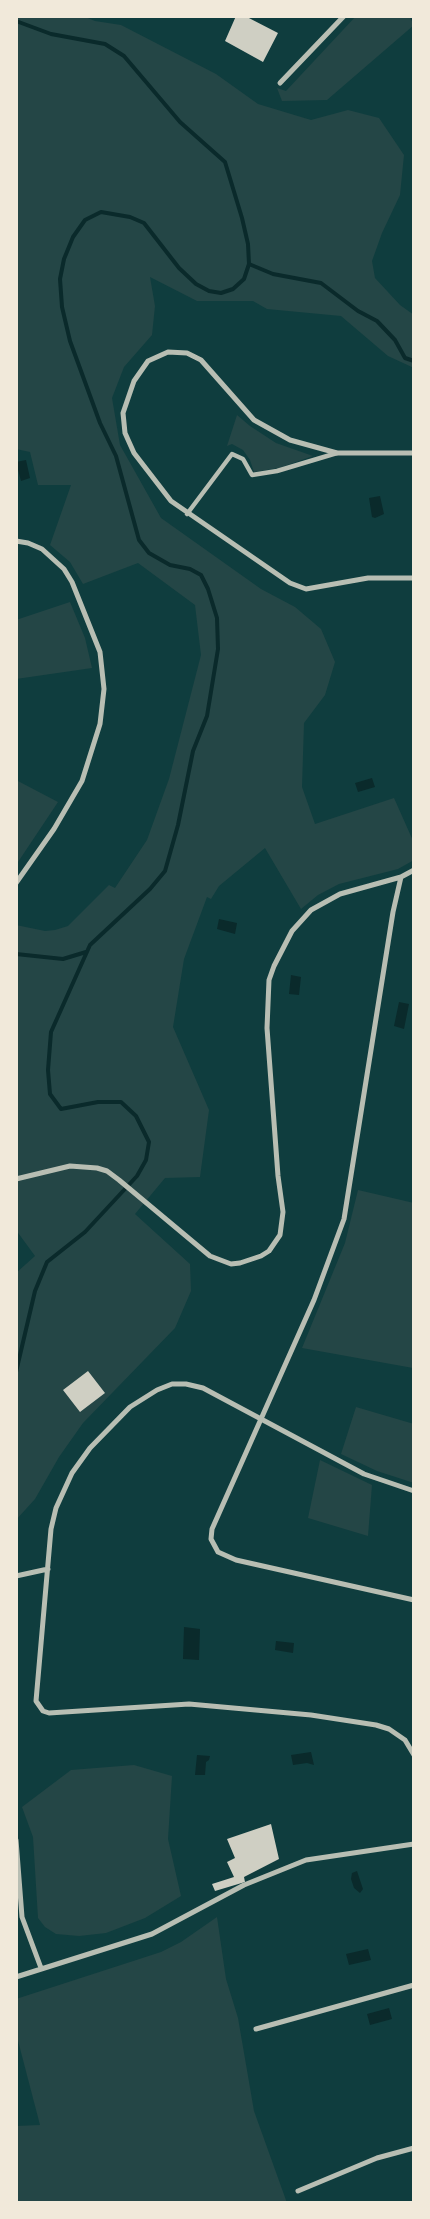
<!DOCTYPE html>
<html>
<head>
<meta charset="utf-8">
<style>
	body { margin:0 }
	#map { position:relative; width:430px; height:2219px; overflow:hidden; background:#0f3d3e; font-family:"Roboto Condensed",sans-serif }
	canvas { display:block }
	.frame { position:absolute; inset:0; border:18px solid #f1e9da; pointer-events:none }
</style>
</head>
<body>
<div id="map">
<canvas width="430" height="2219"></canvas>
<div class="frame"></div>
</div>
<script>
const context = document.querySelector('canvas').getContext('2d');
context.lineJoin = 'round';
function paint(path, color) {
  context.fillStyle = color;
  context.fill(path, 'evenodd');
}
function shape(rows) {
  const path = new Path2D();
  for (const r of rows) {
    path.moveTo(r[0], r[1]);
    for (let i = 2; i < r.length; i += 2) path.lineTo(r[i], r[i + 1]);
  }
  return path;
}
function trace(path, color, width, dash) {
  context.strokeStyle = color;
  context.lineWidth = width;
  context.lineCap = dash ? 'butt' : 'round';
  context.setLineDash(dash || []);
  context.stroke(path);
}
paint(shape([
	[16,16,83,16,95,21,121,25,216,74,258,104,311,120,348,110,379,118,404,155,400,195,382,233,372,261,375,278,400,305,414,315,414,368,388,356,341,316,267,309,253,301,197,301,150,277,155,306,152,335,124,367,112,398,120,445,161,518,261,589,295,607,321,629,335,662,325,695,304,723,302,787,315,824,394,798,414,843,414,860,398,869,339,884,318,895,301,909,265,848,219,886,211,899,207,897,184,959,173,1027,209,1110,200,1177,165,1178,135,1214,190,1264,191,1291,175,1328,83,1423,59,1457,35,1499,16,1520,16,1273,35,1256,16,1230,16,925,45,931,55,930,68,926,109,885,115,888,147,840,169,779,201,655,195,605,138,563,83,584,70,562,50,545,71,485,38,485,30,452,16,449],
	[356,16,409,16,414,25,327,100,282,101,277,88,286,91],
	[237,415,250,426,276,443,313,456,279,468,254,472,250,460,243,450,232,444,227,446],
	[70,602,85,638,92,668,16,679,16,620],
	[16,780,58,802,16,865],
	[358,1190,414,1203,413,1368,302,1348,345,1243],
	[356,1407,414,1424,414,1483,377,1471,341,1454],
	[320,1460,372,1485,368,1536,308,1518],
	[134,1765,172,1776,168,1839,181,1896,145,1918,106,1933,79,1936,56,1934,45,1927,38,1918,33,1837,22,1807,71,1770],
	[217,1917,226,1979,238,2018,254,2111,287,2203,16,2203,16,2126,40,2125,16,2033,16,1999,161,1952,181,1942]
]), '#244646');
paint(shape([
	[26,460,30,478,21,481,16,462],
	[380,496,384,514,375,518,372,517,369,498],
	[372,778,375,787,358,792,355,783],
	[219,919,237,923,235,934,217,929],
	[291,975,301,977,299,995,289,994],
	[399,1002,409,1004,404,1029,394,1026],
	[184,1627,200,1629,199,1660,183,1659],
	[276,1641,294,1643,293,1653,275,1650],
	[311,1752,314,1765,307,1763,293,1765,291,1755],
	[197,1755,210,1756,209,1760,206,1762,205,1775,195,1775],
	[357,1871,363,1889,360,1893,354,1888,351,1879,352,1873],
	[368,1949,371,1960,349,1965,346,1954],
	[389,2008,392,2019,370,2025,367,2014]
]), '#0a2a2b');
trace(shape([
	[16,21,51,34,105,44,124,56,180,122,225,162,242,218,248,244,249,264,244,279,233,289,221,293,209,291,196,284,179,268,144,223,130,217,101,212,85,220,73,237,64,259,60,279,62,307,70,341,100,423,116,456,139,540,149,553,170,565,190,569,201,575,208,589,217,618,218,649,207,716,193,751,178,825,165,871,150,889,90,945,51,1032,48,1070,50,1094,61,1109,98,1102,121,1102,136,1116,149,1142,146,1160,137,1176,85,1232,47,1262,35,1291,16,1372],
	[249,264,273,274,321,283,358,311,377,321,395,340,405,358,414,361],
	[16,954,63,959,86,952]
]), '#0a2a2b', 4);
paint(shape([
	[236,16,245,16,278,33,263,62,225,41],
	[88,1371,105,1393,80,1412,63,1390],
	[271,1824,279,1859,244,1877,245,1882,215,1891,212,1884,234,1877,227,1862,235,1858,227,1839]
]), '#cfcfc3');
trace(shape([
	[187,514,232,454,243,459,252,475,277,471,337,453]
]), '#b8beb3', 4.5);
trace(shape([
	[280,83,344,16],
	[414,453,337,453,290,440,254,420,201,360,187,353,168,352,148,361,134,381,123,413,125,433,134,453,171,501,290,583,306,589,368,578,414,578],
	[16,541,28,543,42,549,64,569,72,582,100,652,104,689,100,724,82,781,54,829,16,883],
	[414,870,401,877,393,912,344,1219,314,1300,212,1529,211,1539,218,1552,236,1560,414,1600],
	[16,1179,70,1166,97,1168,107,1171,119,1180,210,1256,231,1264,240,1263,261,1256,269,1251,280,1235,283,1212,278,1176,267,1028,269,980,274,966,292,931,311,910,340,894,401,877],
	[414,1491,364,1474,203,1388,186,1384,172,1384,157,1390,130,1407,90,1448,72,1473,56,1508,51,1529,36,1701,43,1711,49,1713,189,1704,311,1715,376,1725,389,1729,405,1740,414,1755],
	[16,1576,48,1569],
	[16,1840,22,1917,41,1968],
	[16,1977,152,1934,244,1885,306,1860,414,1844],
	[256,2029,414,1985],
	[298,2191,377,2158,414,2148]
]), '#b8beb3', 5);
</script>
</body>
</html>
